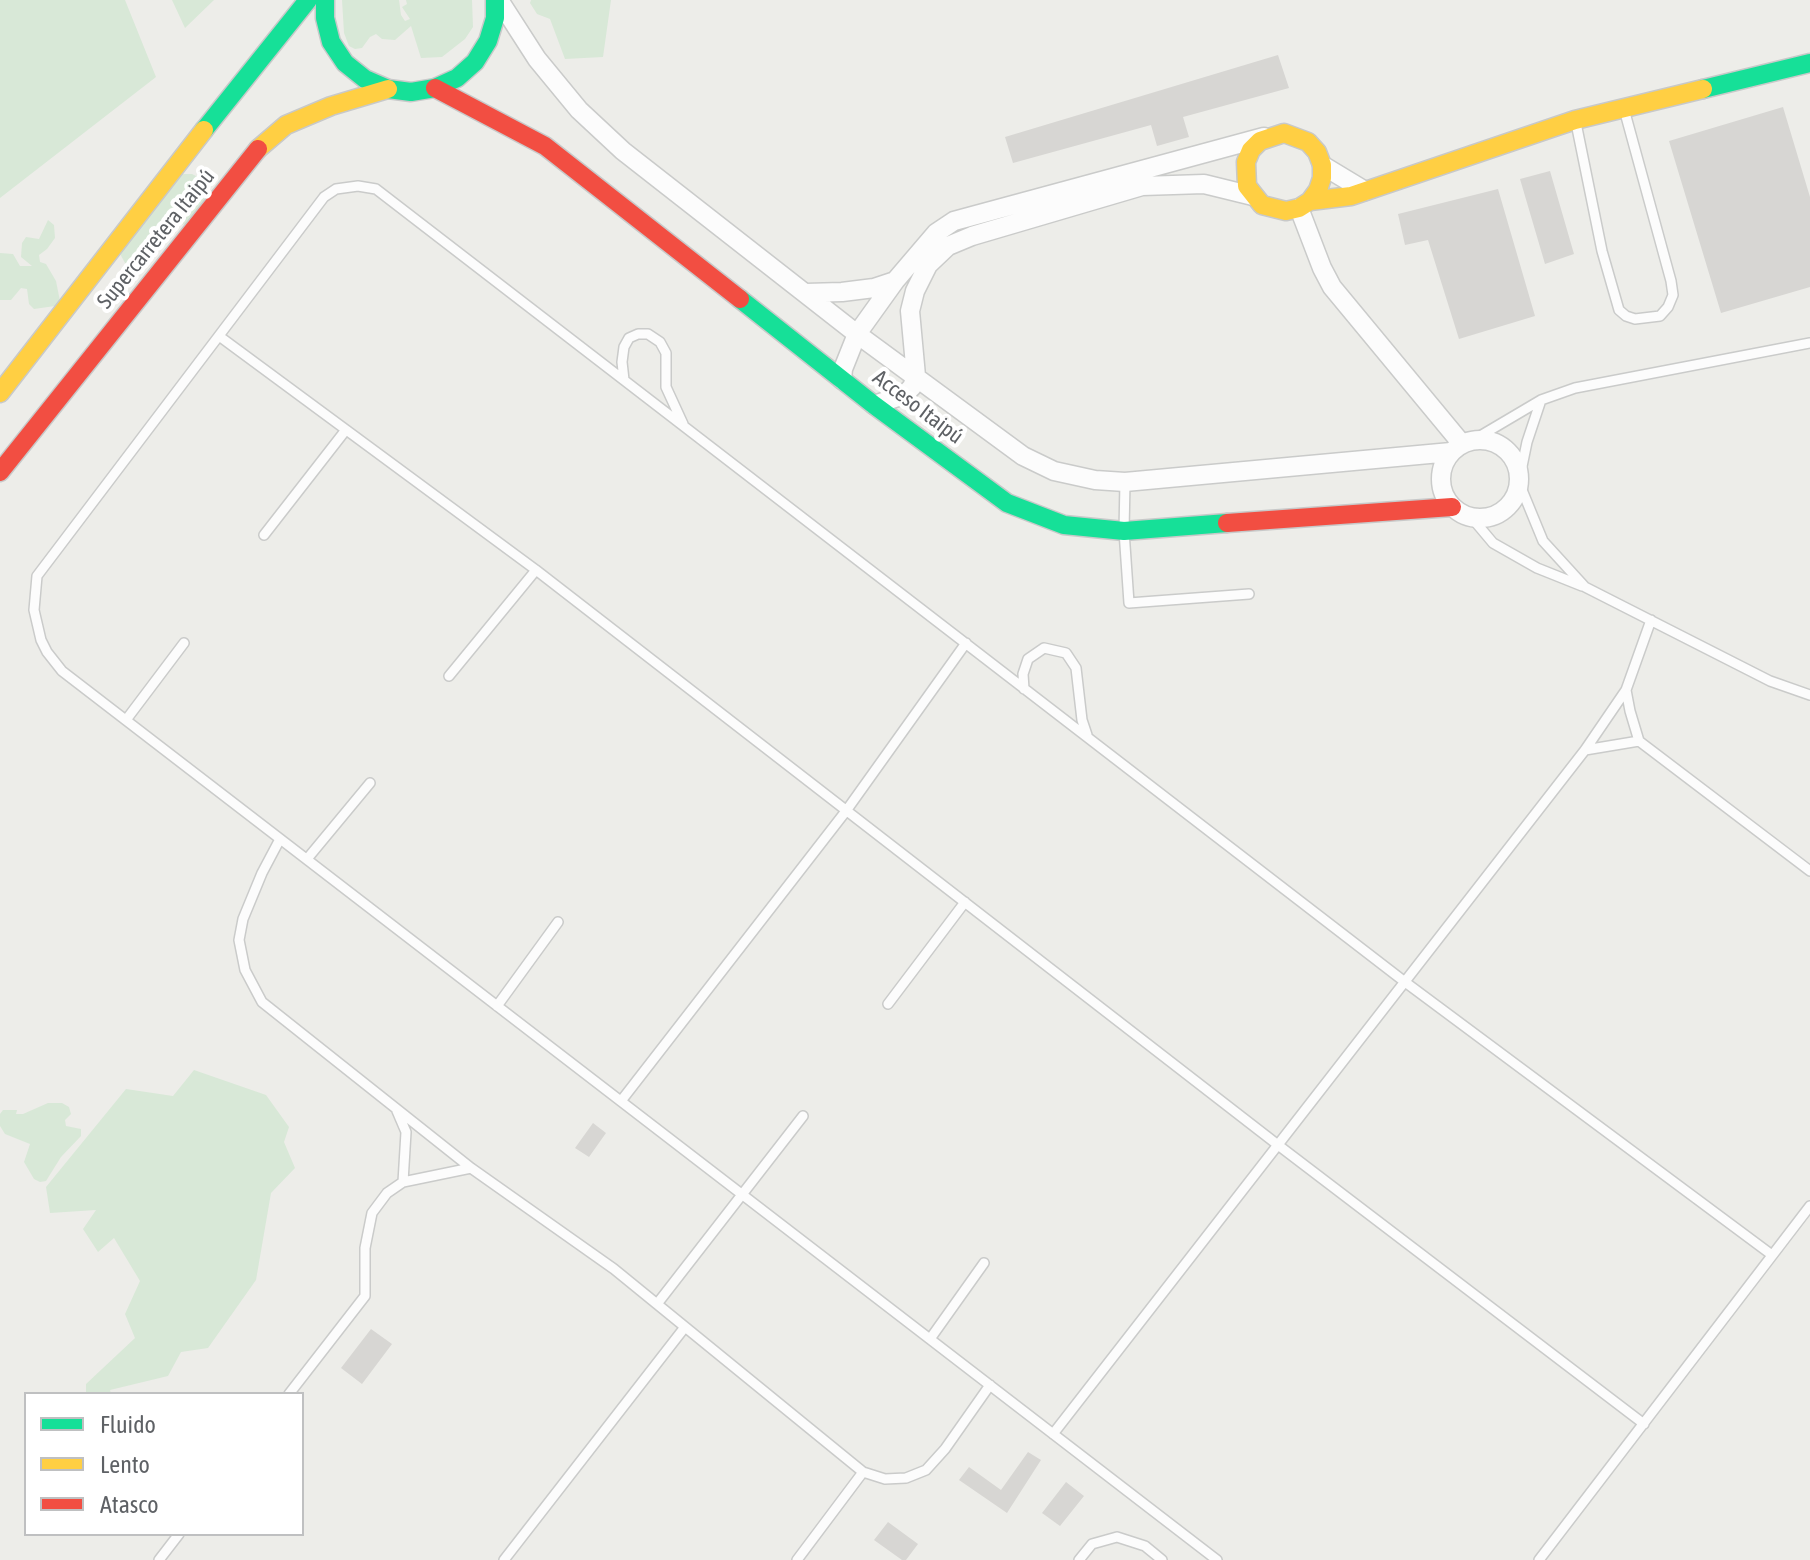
<!DOCTYPE html>
<html>
<head>
<meta charset="utf-8">
<style>
	body { margin:0 }
	#map { position:relative; width:1810px; height:1560px; overflow:hidden; background:#edede9; font-family:"Asap Condensed",sans-serif }
	canvas { display:block }
	.legend { position:absolute; left:24px; top:1392px; width:280px; height:144px; box-sizing:border-box; background:#fff; border:2px solid #bfc0c1; margin:0; padding:10px 14px; list-style:none; font-size:24px; color:#5e6165 }
	.legend li { display:flex; align-items:center; gap:16px; height:40px }
	.legend b { width:40px; border:2px solid #bfc0c1 }
</style>
</head>
<body>
<div id="map">
<canvas width="1810" height="1560"></canvas>
<ul class="legend">
<li><b style="height:10px;background:#16e098"></b>Fluido</li>
<li><b style="height:10px;background:#ffcf43"></b>Lento</li>
<li><b style="height:10px;background:#f24e42"></b>Atasco</li>
</ul>
</div>
<script>
const context = document.querySelector('canvas').getContext('2d');
context.lineJoin = 'round';
function paint(path, color) {
  context.fillStyle = color;
  context.fill(path, 'evenodd');
}
function shape(rows) {
  const path = new Path2D();
  for (const r of rows) {
    if (r.length === 3) {
      path.moveTo(r[0] + r[2], r[1]);
      path.arc(r[0], r[1], r[2], 0, 2 * Math.PI);
      continue;
    }
    path.moveTo(r[0], r[1]);
    for (let i = 2; i < r.length; i += 2) path.lineTo(r[i], r[i + 1]);
  }
  return path;
}
function trace(path, color, width, dash) {
  context.strokeStyle = color;
  context.lineWidth = width;
  context.lineCap = dash ? 'butt' : 'round';
  context.setLineDash(dash || []);
  context.stroke(path);
}
function drawText(font, color, halo, rows, align = 'center') {
  context.font = font + ' "Asap Condensed",sans-serif';
  context.lineWidth = 8;
  context.setLineDash([]);
  context.textBaseline = 'middle';
  context.strokeStyle = halo;
  context.fillStyle = color;
  for (const [text, x, y, turn = 0] of rows) {
    context.save();
    context.translate(x, y);
    context.rotate((+turn || 0) * Math.PI / 180);
    context.textAlign = isNaN(turn) ? turn : align;
    if (halo) context.strokeText(text, 0, 0);
    context.fillText(text, 0, 0);
    context.restore();
  }
}
paint(shape([
	[0,0,125,0,156,77,0,198],
	[172,0,214,0,185,28],
	[342,0,399,0,401,15,405,21,410,19,402,7,407,4,406,0,472,0,473,27,465,39,442,57,421,58,411,26,395,40,382,39,376,34,370,37,362,48,355,49,349,46,344,33],
	[531,0,611,0,603,57,565,59,550,19,537,14,530,3],
	[179,174,192,174,198,177,205,188,204,202,186,224,164,228,151,234,142,262,138,267,131,267,125,263,118,250],
	[48,220,54,225,55,238,47,249,39,255,40,262,46,264,56,281,60,301,55,306,34,309,29,304,27,289,21,288,11,300,0,300,0,253,13,254,20,266,32,266,21,257,22,243,26,237,39,239],
	[194,1070,266,1095,289,1127,284,1142,295,1168,271,1193,256,1280,208,1348,181,1352,168,1376,110,1390,111,1394,86,1394,86,1384,135,1338,125,1314,140,1281,114,1238,98,1252,83,1229,96,1210,50,1213,46,1187,126,1089,173,1096],
	[48,1103,62,1103,69,1107,71,1114,65,1120,66,1126,81,1129,81,1136,61,1157,46,1181,40,1182,34,1179,24,1162,30,1144,5,1134,0,1126,0,1114,3,1110,17,1110,16,1114,23,1114]
]), '#d8e8d7');
paint(shape([
	[1278,55,1289,88,1183,117,1189,137,1157,146,1151,125,1013,163,1005,137],
	[1783,107,1810,197,1810,287,1721,313,1669,141],
	[1550,171,1574,254,1545,264,1520,179],
	[1498,189,1535,316,1459,339,1428,240,1405,245,1398,214],
	[593,1123,606,1133,589,1157,575,1148],
	[371,1329,392,1344,362,1384,341,1368],
	[1028,1452,1041,1460,1007,1513,959,1480,969,1467,1001,1490],
	[1066,1482,1084,1496,1060,1526,1042,1513],
	[888,1522,918,1544,906,1560,902,1560,874,1540]
]), '#d7d6d3');
const lane = shape([
	[1576,123,1602,251,1619,310,1626,316,1635,319,1660,316,1668,307,1673,295,1671,281,1624,109],
	[219,336,536,570,1278,1145,1644,1424],
	[624,380,622,362,624,347,629,338,638,334,648,334,660,342,666,353,666,387,683,424],
	[1475,439,1541,400,1575,388,1810,343],
	[1520,476,1527,442,1541,400],
	[1125,482,1124,531,1129,603,1249,594],
	[1520,485,1543,541,1585,587,1770,681,1810,695],
	[1472,518,1493,543,1537,568,1582,586],
	[264,535,345,431],
	[449,676,536,570],
	[1024,689,1023,674,1028,659,1044,648,1066,653,1076,668,1082,720,1087,735],
	[1626,690,1630,711,1639,741,1810,871],
	[126,720,184,643],
	[1585,750,1639,741],
	[280,839,262,873,243,919,239,940,245,970,262,1002,471,1168,614,1269,863,1472,885,1479,906,1478,926,1470,945,1449,990,1385],
	[307,859,370,783],
	[888,1004,965,902],
	[497,1006,558,922],
	[621,1101,846,811,966,643],
	[397,1111,406,1132,403,1182],
	[657,1304,803,1116],
	[930,1339,984,1263],
	[289,1394,365,1296,365,1248,372,1213,387,1193,403,1182,471,1168],
	[1053,1434,1585,750,1626,690,1651,620],
	[159,1560,179,1534],
	[504,1560,685,1327],
	[797,1560,863,1472],
	[1079,1560,1092,1544,1117,1537,1145,1546,1162,1560],
	[1217,1560,62,671,47,652,41,640,34,610,37,576,324,197,336,189,358,186,376,189,1405,982,1772,1255],
	[1539,1560,1810,1206]
]);
const street = shape([
	[499,0,537,59,579,110,623,151,857,334,1023,456,1054,471,1095,480,1125,482,1451,452],
	[1322,165,1365,191],
	[1299,208,1322,268,1332,287,1462,444],
	[806,293,842,292,874,288,895,281,936,233,954,221,1264,137],
	[842,380,843,369,857,334,895,281],
	[874,405,904,395,912,387,916,376,910,311,915,291,928,265,948,246,972,236,1142,186,1204,184,1253,196],
	[1480,479,39]
]);
const fast = shape([
	[325,0,325,18,331,42,345,63,365,79,388,89,411,92,435,88,457,78,475,62,488,41,495,18,495,0],
	[1703,89,1810,63],
	[204,130,308,0],
	[740,299,874,405,1007,503,1064,525,1124,531,1227,523]
]);
const slow = shape([
	[258,149,286,125,331,106,388,89],
	[1310,201,1318,190,1322,178,1322,165,1317,152,1308,142,1284,133,1260,141,1251,150,1246,162,1247,186,1262,205,1286,211,1299,208,1310,201,1351,196,1575,120,1703,89],
	[0,393,204,130]
]);
const jam = shape([
	[435,88,545,146,740,299],
	[0,472,258,149],
	[1227,523,1452,507]
]);
trace(lane, '#cacbca', 12);
trace(street, '#cacbca', 21);
trace(fast, '#c8c9c9', 21);
trace(slow, '#c8c9c9', 21);
trace(jam, '#c8c9c9', 21);
trace(lane, '#fcfcfc', 9);
trace(street, '#fcfcfc', 18);
trace(fast, '#16e098', 18);
trace(slow, '#ffcf43', 18);
trace(jam, '#f24e42', 18);
drawText('22px', '#5e6165', '#fff', [
	["Supercarretera Itaipú",156,239,-51],
	["Acceso Itaipú",918,407,37]
]);
</script>
</body>
</html>
